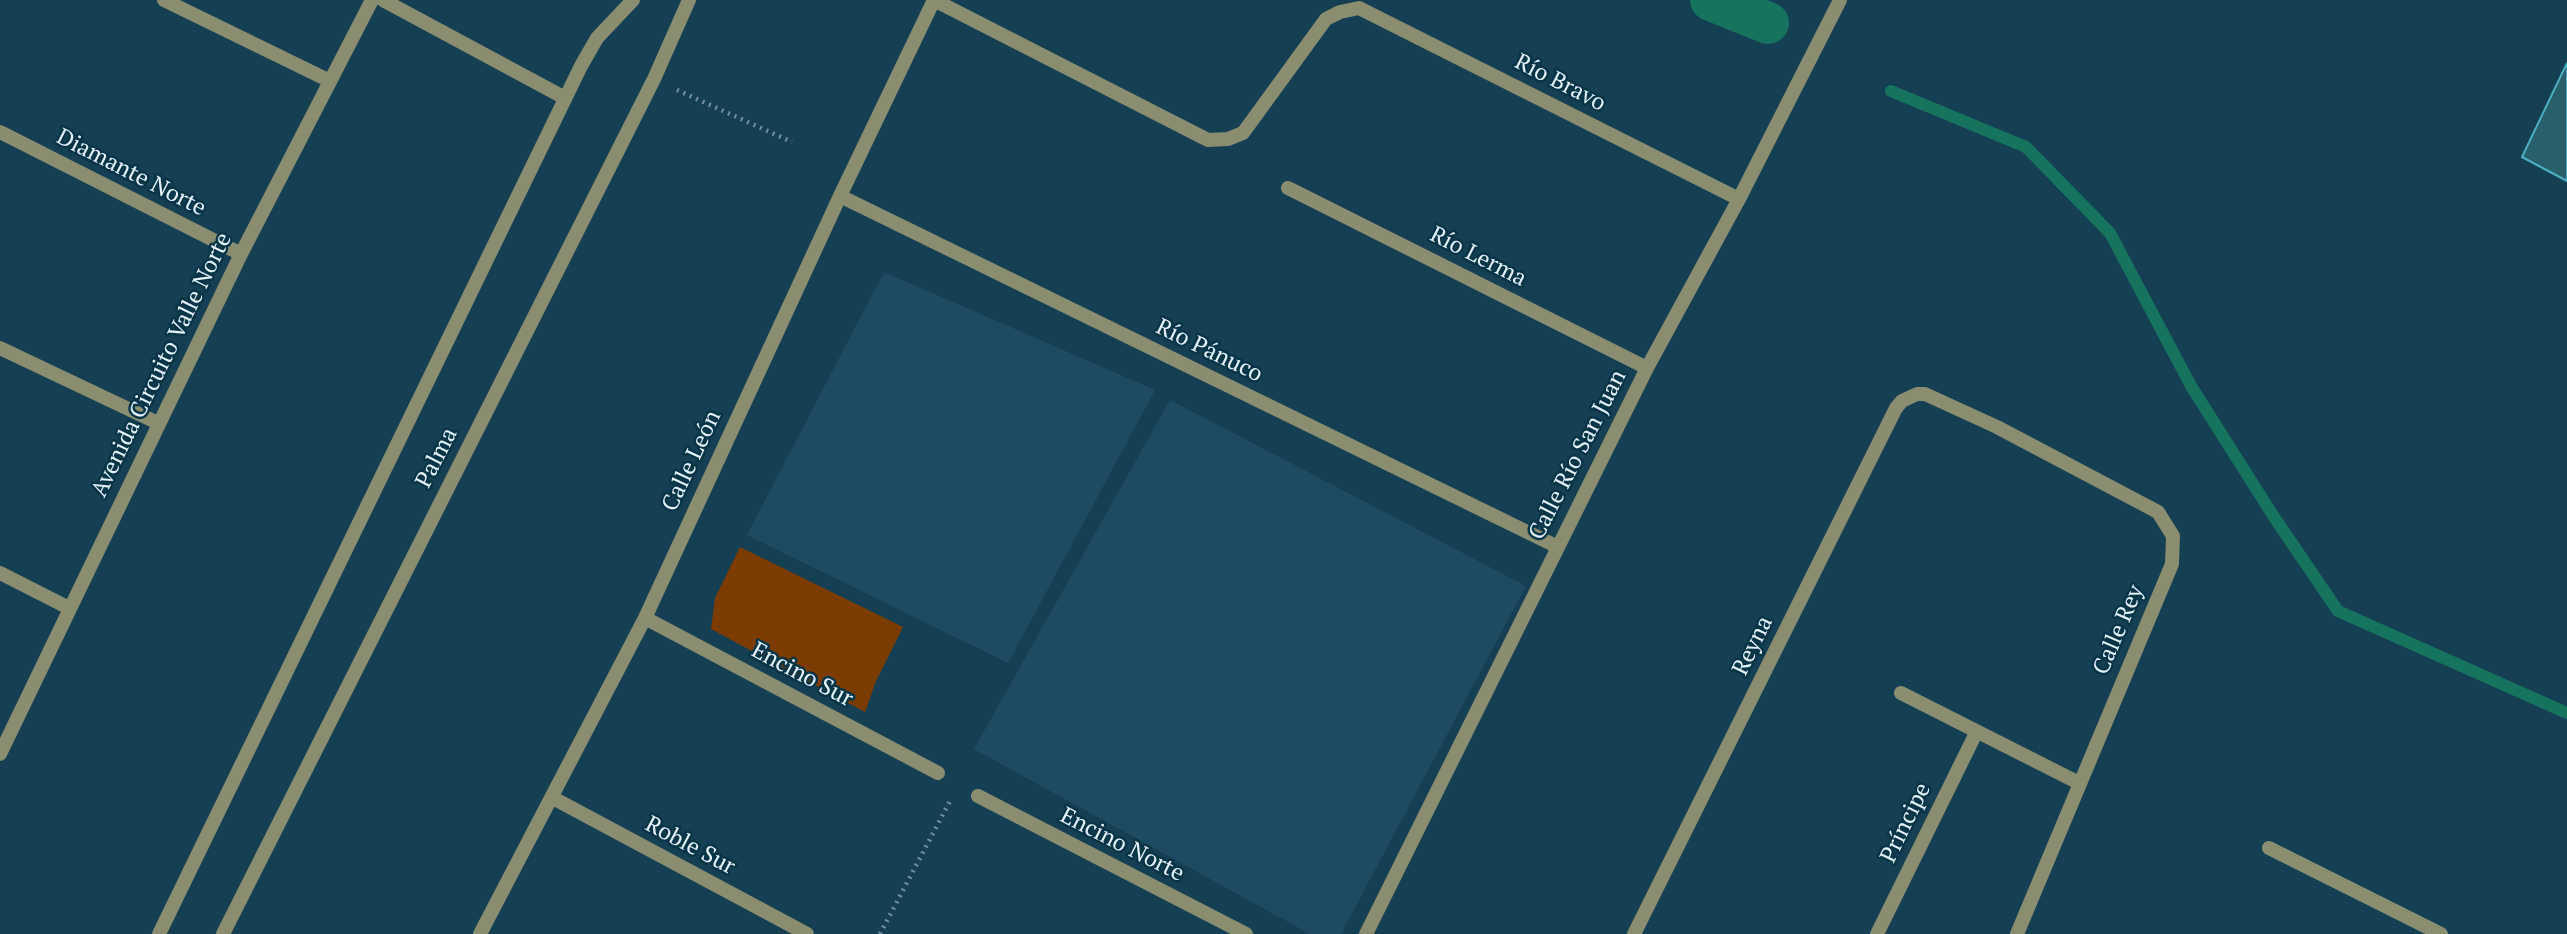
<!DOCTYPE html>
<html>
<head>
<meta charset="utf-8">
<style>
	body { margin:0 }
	canvas { display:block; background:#153f53 }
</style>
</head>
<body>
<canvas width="2567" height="934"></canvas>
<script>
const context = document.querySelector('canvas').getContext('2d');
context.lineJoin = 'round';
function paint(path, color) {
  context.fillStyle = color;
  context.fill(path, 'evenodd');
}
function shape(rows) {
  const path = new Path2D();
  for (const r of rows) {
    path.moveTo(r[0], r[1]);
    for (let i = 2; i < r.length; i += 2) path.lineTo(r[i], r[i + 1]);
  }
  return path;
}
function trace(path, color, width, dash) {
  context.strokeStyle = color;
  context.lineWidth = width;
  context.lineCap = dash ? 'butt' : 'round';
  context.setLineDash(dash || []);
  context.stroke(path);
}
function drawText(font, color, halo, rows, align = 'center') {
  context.font = font + ' "PT Serif",serif';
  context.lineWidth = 5;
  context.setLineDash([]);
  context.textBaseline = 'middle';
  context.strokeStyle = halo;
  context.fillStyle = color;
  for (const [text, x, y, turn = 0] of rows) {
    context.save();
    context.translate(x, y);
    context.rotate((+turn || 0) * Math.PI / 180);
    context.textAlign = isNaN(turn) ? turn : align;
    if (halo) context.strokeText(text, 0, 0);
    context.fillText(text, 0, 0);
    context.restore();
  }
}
paint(shape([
	[884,272,1155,390,1008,663,747,535],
	[1170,400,1526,586,1341,934,1310,934,974,749]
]), '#1d4c62');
paint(shape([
	[740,547,903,627,876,681,865,712,711,629,715,598]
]), '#7c3b00');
trace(shape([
	[1891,91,2026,147,2110,233,2191,386,2274,517,2338,611,2567,713]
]), '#15735e', 12);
trace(shape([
	[1711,0,1768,23]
]), '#15735e', 42);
const building = shape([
	[2567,63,2567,181,2522,157,2567,63]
]);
paint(building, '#285f6a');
trace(building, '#4aaec2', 2);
trace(shape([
	[677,90,792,142],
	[880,934,950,801]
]), '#718f9e', 4.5, [2, 5]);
trace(shape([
	[2269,848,2441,934]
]), '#8a8d6f', 14);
trace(shape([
	[164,0,330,81],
	[383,0,565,98],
	[934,0,1208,140,1228,139,1243,133,1326,19,1340,12,1359,8,1739,199],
	[0,132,241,254],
	[1288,188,1647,368],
	[840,196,1558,547],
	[0,348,158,423],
	[0,573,69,608],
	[645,618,938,773],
	[1901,693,2079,783],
	[0,754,241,254,372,0],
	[978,796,1246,934],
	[553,798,807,934],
	[159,934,581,66,597,38,633,0],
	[223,934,654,79,689,0],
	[480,934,645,618,840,196,934,0],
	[1366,934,1647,368,1739,199,1840,0],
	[1634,934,1896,408,1902,401,1917,394,1925,394,1997,427,2158,512,2173,536,2172,564,2017,934],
	[1877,934,1976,733]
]), '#8a8d6f', 14);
drawText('23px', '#e3f2fb', '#083448', [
	["Río Bravo",1560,83,27],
	["Diamante Norte",131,173,27],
	["Río Lerma",1478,257,27],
	["Río Pánuco",1209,351,26],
	["Avenida Circuito Valle Norte",162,365,-64],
	["Calle Río San Juan",1578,455,-63],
	["Palma",437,458,-63],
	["Calle León",692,461,-65],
	["Calle Rey",2119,630,-67],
	["Reyna",1753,646,-64],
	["Encino Sur",802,675,28],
	["Príncipe",1906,823,-64],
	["Encino Norte",1122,845,27],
	["Roble Sur",690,846,28]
]);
</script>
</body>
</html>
